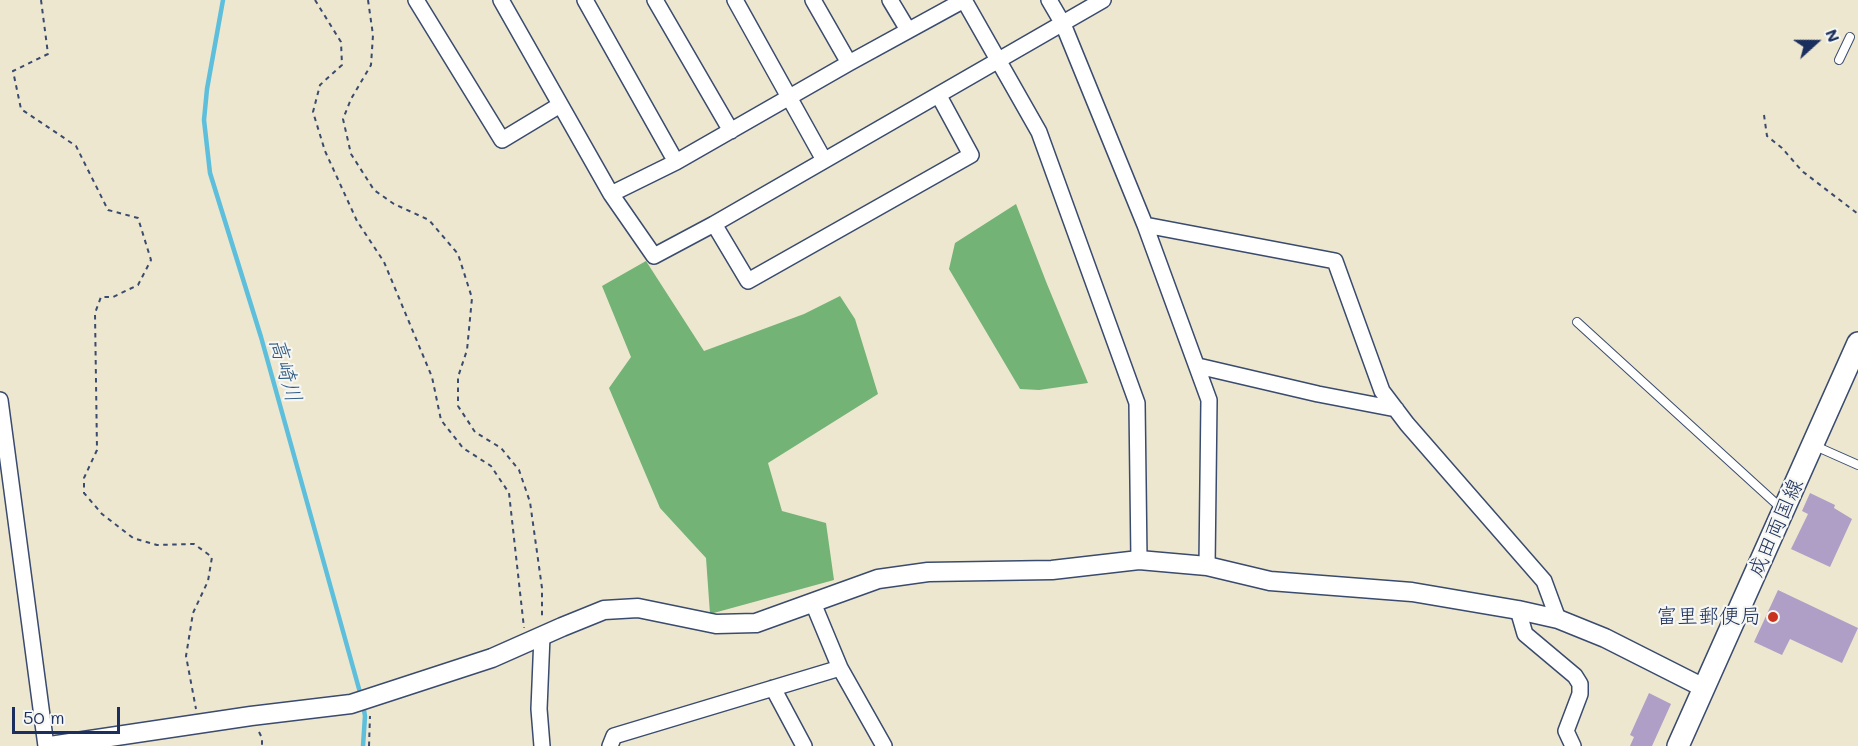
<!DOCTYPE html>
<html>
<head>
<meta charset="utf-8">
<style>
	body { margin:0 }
	#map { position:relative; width:1858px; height:746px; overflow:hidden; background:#ede7cf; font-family:Mali,sans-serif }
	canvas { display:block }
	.north { position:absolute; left:1786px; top:12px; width:60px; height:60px; -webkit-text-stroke:4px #f6f6f2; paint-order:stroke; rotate:69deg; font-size:16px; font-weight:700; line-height:24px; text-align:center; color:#1b2f5e }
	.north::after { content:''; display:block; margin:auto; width:21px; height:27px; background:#1b2f5e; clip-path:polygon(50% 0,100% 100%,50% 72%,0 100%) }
	.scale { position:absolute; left:12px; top:707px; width:108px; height:27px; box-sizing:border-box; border:3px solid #1b2f5e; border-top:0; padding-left:8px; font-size:18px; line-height:21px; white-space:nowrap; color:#1b2f5e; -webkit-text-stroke:4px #f6f6f2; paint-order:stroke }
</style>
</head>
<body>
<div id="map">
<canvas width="1858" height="746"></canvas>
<div class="north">N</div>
<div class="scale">50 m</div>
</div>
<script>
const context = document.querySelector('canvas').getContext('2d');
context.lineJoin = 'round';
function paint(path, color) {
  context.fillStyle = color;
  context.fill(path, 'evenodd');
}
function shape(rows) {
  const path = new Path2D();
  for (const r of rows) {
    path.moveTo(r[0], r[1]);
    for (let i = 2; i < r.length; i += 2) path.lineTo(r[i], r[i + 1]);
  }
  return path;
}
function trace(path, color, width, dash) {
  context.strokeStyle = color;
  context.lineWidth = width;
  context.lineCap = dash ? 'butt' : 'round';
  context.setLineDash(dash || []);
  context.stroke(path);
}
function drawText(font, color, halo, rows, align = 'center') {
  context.font = font + ' Mali,"Klee One",sans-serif';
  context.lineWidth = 4.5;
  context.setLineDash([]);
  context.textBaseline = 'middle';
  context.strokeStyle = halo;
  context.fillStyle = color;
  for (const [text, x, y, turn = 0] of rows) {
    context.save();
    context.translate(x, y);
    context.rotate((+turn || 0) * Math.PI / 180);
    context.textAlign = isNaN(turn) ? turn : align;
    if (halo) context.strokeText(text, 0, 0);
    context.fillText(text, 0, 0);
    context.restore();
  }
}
paint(shape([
	[1016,204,1047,284,1088,383,1039,390,1020,389,949,269,955,243],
	[646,261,704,351,804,314,840,296,855,319,878,394,768,463,782,511,826,523,834,580,710,614,706,558,660,508,609,388,631,357,602,286]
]), '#73b375');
trace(shape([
	[223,0,207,89,204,120,210,173,261,337,361,696],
	[363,704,365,716,363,746]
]), '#5dbfdb', 4.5);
paint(shape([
	[1810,493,1835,505,1834,508,1852,519,1830,567,1791,549,1808,514,1802,511],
	[1778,590,1858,628,1842,663,1790,639,1782,655,1754,642],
	[1649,693,1671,704,1652,746,1630,746,1634,737,1630,735]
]), '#af9ec6');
const service = shape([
	[1839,60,1850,37],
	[1577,322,1782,509],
	[1813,445,1858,465]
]);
const minor = shape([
	[416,0,502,140,560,105],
	[501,0,611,194,654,256,714,224,1103,0],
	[585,0,676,162],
	[655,0,731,131],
	[735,0,824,160],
	[813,0,849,63],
	[890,0,908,30],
	[964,0,1039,132,1137,403,1139,560],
	[1049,0,1063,24,1145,225,1209,400,1207,566],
	[611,194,676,162,849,63,964,0],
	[714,224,748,281,971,155,939,96],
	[1145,225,1335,261,1382,391,1407,424,1544,581,1558,619],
	[1198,366,1318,394,1396,409],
	[0,400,46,746],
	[813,603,840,668,884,746],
	[1518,610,1525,634,1575,676,1580,684,1580,694,1566,731,1573,746],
	[773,688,804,746],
	[542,746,539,709,542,636],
	[610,746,614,736,840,668]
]);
const tertiary = shape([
	[50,746,251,716,351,704,492,658,562,627,604,610,638,608,716,624,756,623,878,579,928,572,1052,570,1139,560,1207,566,1270,581,1412,592,1518,610,1558,619,1605,638,1704,688]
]);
const secondary = shape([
	[1678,746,1858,343]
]);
trace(service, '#3a4b6f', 10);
trace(minor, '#3a4b6f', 18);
trace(tertiary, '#3a4b6f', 21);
trace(secondary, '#3a4b6f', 24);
trace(shape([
	[41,0,48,54,13,71,21,109,76,146,108,210,138,218,151,260,138,285,113,297,101,297,95,313,97,450,84,478,84,493,102,514,133,538,157,545,194,544,212,557,208,581,193,613,186,656,196,709],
	[315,0,341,42,342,65,320,85,313,112,325,151,357,221,384,262,432,377,441,420,463,448,491,466,509,493,524,628],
	[368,0,373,35,371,65,351,99,343,119,351,154,374,190,394,204,429,220,458,254,472,298,467,350,458,377,458,406,475,432,501,448,519,470,530,502,542,588,542,617],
	[1764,115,1767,136,1782,148,1802,171,1858,214],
	[259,732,262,738,262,746],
	[369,746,370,716]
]), '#3a4b6f', 2, [4.5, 4.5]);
trace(service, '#fff', 8);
trace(minor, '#fff', 15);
trace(tertiary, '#fff', 18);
trace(secondary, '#fff', 21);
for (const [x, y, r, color] of [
	[1773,617,6,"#c8321e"]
]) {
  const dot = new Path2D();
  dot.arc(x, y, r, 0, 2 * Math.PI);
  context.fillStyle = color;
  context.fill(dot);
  trace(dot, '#f6f6f2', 2);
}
drawText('21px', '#1b2f5e', '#f6f6f2', [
	["成田両国線",1776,528,-66]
]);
drawText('21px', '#1b2f5e', '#f6f6f2', [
	["富里郵便局",1761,617]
], 'right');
drawText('italic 22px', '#2f5a84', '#f6f6f2', [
	["高崎川",285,370,74]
]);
</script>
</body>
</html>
